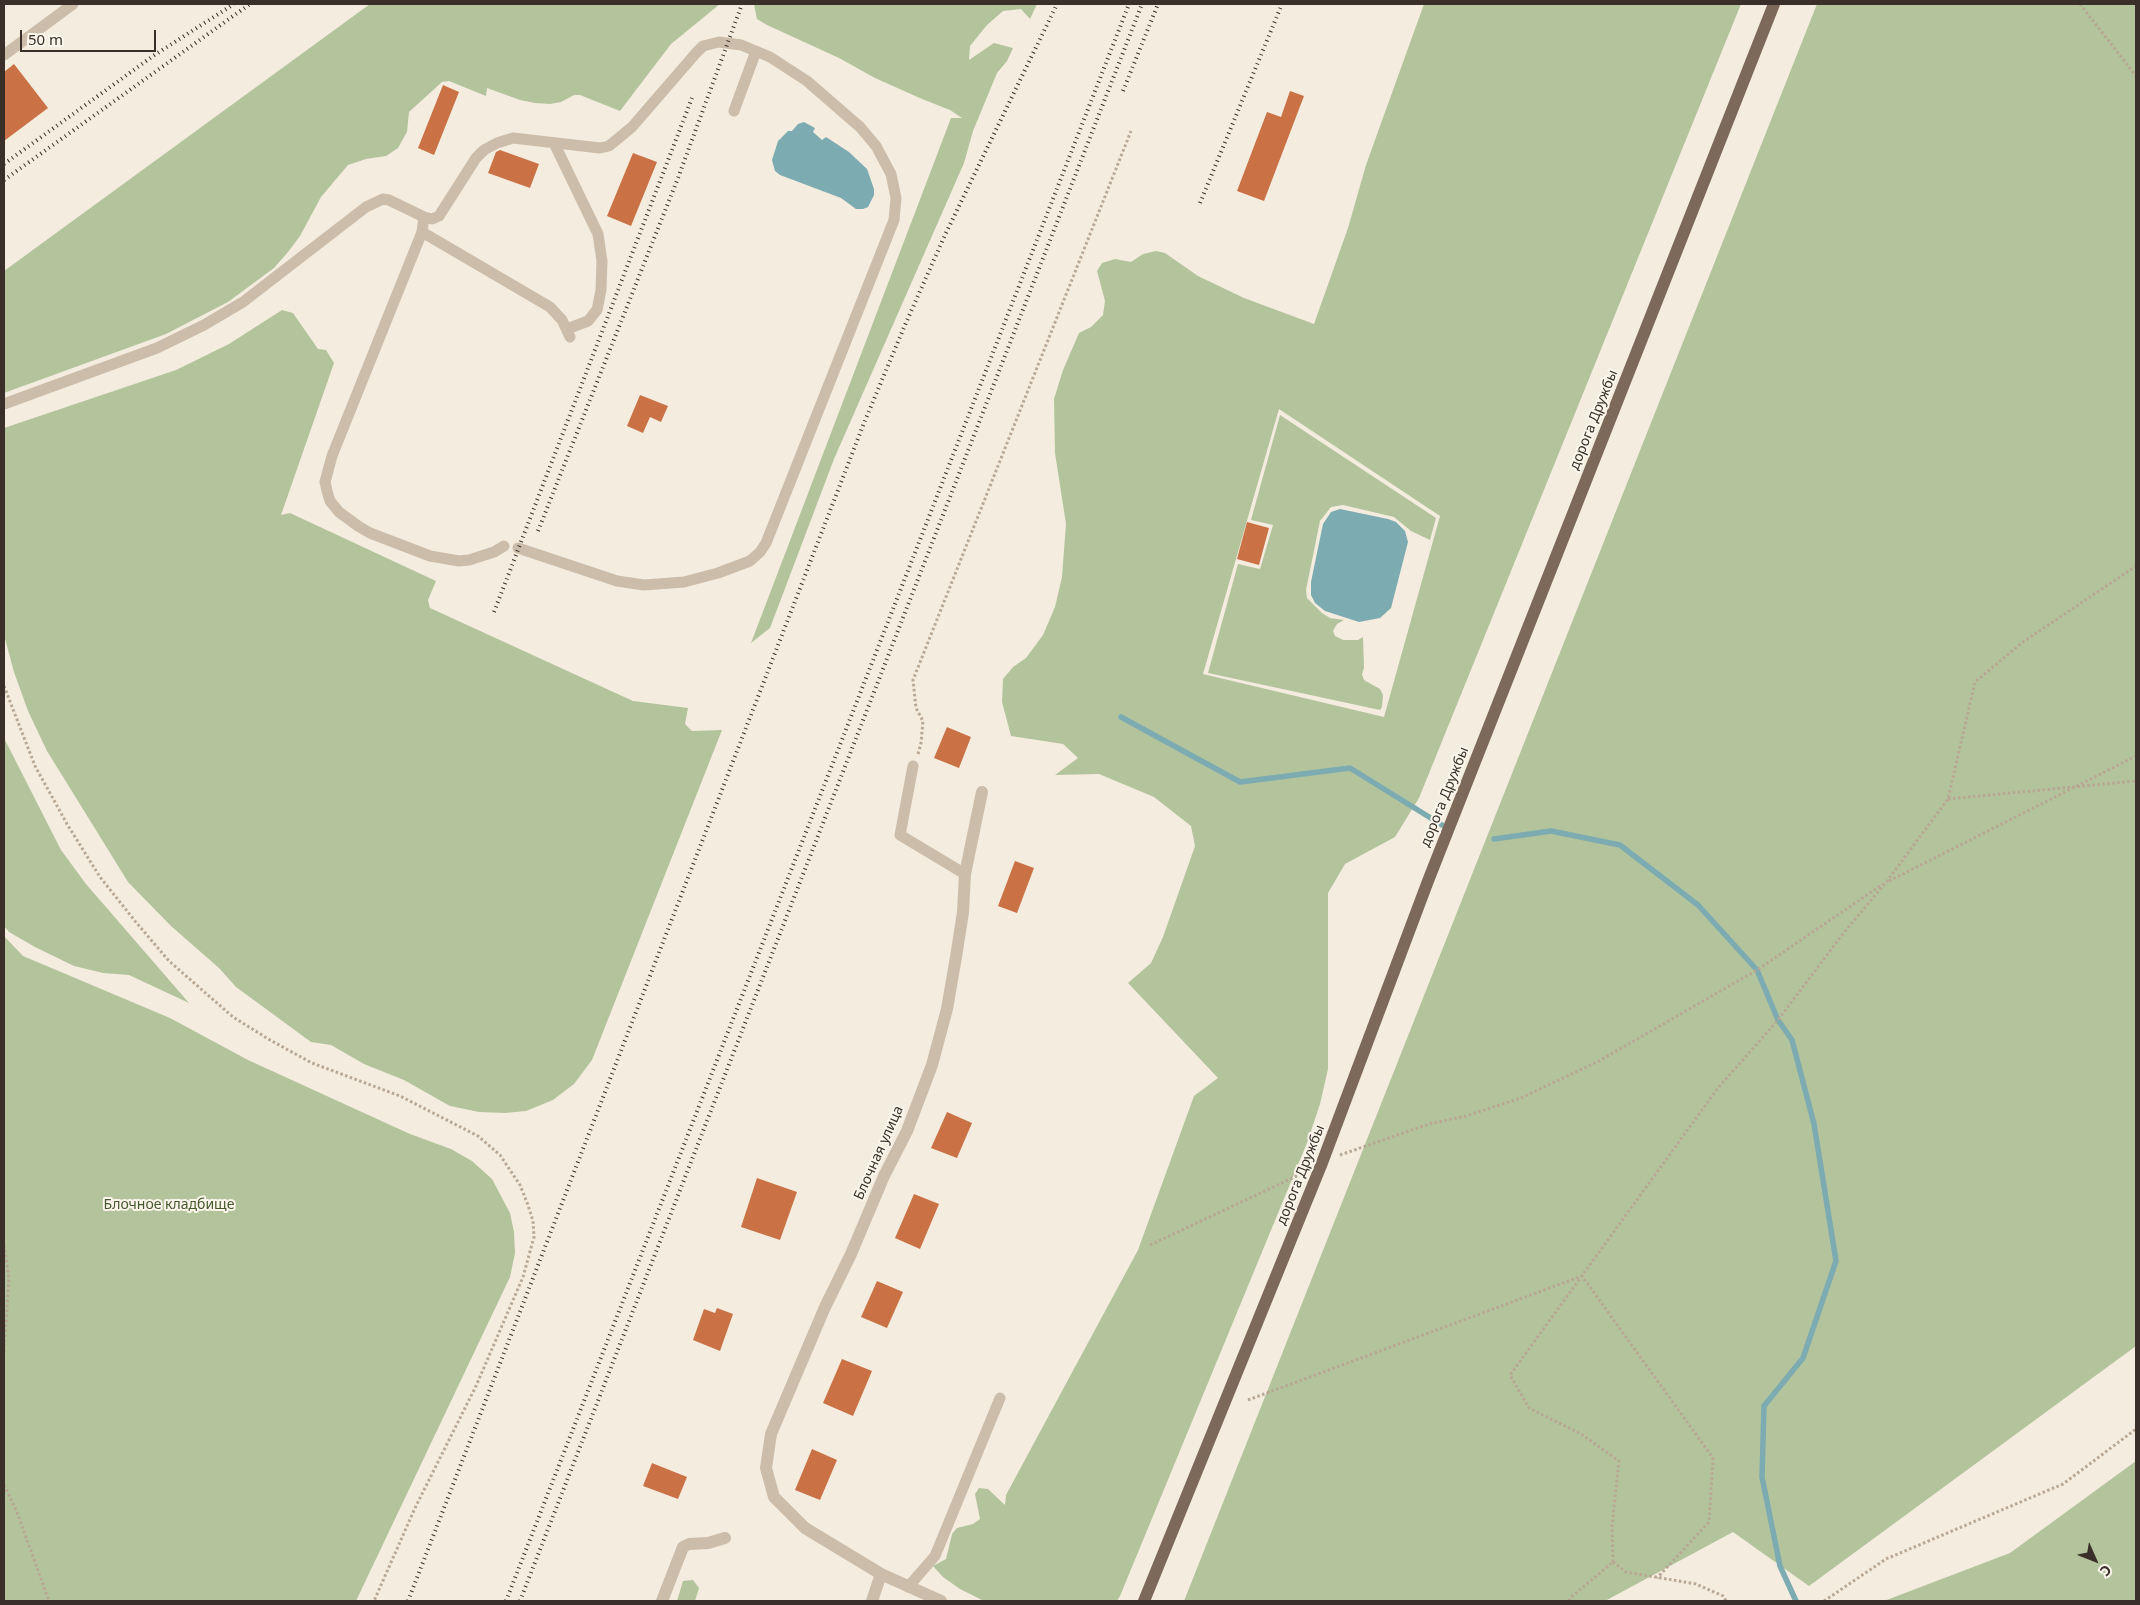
<!DOCTYPE html>
<html>
<head>
<meta charset="utf-8">
<style>
	body { margin:0 }
	#map { position:relative; width:2140px; height:1605px; overflow:hidden; background:#f4ecde; font-family:"Noto Sans",sans-serif }
	canvas { display:block }
	.frame { position:absolute; inset:0; border:5px solid #3a3029; pointer-events:none }
	.north { position:absolute; left:2070px; top:1535px; width:50px; height:50px; -webkit-text-stroke:4px #fbf5eb; paint-order:stroke; rotate:134deg; font-size:14px; font-weight:700; line-height:20px; text-align:center; color:#3a3029 }
	.north::after { content:''; display:block; margin:auto; width:18px; height:22px; background:#3a3029; clip-path:polygon(50% 0,100% 100%,50% 72%,0 100%) }
	.scale { position:absolute; left:20px; top:30px; width:136px; height:22px; box-sizing:border-box; border:2px solid #3a3029; border-top:0; padding-left:6px; font-size:15px; line-height:18px; white-space:nowrap; color:#3a3029; -webkit-text-stroke:4px #fbf5eb; paint-order:stroke }
</style>
</head>
<body>
<div id="map">
<canvas width="2140" height="1605"></canvas>
<div class="frame"></div>
<div class="north">С</div>
<div class="scale">50 m</div>
</div>
<script>
const context = document.querySelector('canvas').getContext('2d');
context.lineJoin = 'round';
function paint(path, color) {
  context.fillStyle = color;
  context.fill(path, 'evenodd');
}
function shape(rows) {
  const path = new Path2D();
  for (const r of rows) {
    path.moveTo(r[0], r[1]);
    for (let i = 2; i < r.length; i += 2) path.lineTo(r[i], r[i + 1]);
  }
  return path;
}
function trace(path, color, width, dash) {
  context.strokeStyle = color;
  context.lineWidth = width;
  context.lineCap = dash ? 'butt' : 'round';
  context.setLineDash(dash || []);
  context.stroke(path);
}
function drawText(font, color, halo, rows, align = 'center') {
  context.font = font + ' "Noto Sans",sans-serif';
  context.lineWidth = 4;
  context.setLineDash([]);
  context.textBaseline = 'middle';
  context.strokeStyle = halo;
  context.fillStyle = color;
  for (const [text, x, y, turn = 0] of rows) {
    context.save();
    context.translate(x, y);
    context.rotate((+turn || 0) * Math.PI / 180);
    context.textAlign = isNaN(turn) ? turn : align;
    if (halo) context.strokeText(text, 0, 0);
    context.fillText(text, 0, 0);
    context.restore();
  }
}
paint(shape([
	[370,4,720,4,671,44,620,111,580,95,574,95,561,102,550,104,535,103,520,100,487,88,486,96,449,81,442,82,409,112,407,132,398,148,386,156,366,159,348,165,321,197,300,236,288,252,274,268,228,302,166,334,4,393,4,271],
	[754,4,1037,4,1030,19,1021,9,1003,11,987,25,970,46,969,60,994,43,1013,48,1007,61,997,73,973,131,964,163,834,459,770,628,751,643,951,118,962,118,950,110,922,99,875,78,839,58,767,25,757,19],
	[1424,4,1741,4,1419,798,1395,837,1345,864,1328,893,1328,1069,1320,1104,1307,1143,1120,1596,1117,1601,984,1601,960,1589,943,1577,933,1566,946,1559,952,1534,957,1528,973,1524,980,1519,975,1494,979,1488,988,1489,1005,1505,1006,1495,1138,1250,1194,1096,1218,1078,1128,983,1151,963,1163,937,1195,846,1191,826,1154,797,1099,774,1055,775,1078,758,1063,744,1011,736,1002,702,1003,679,1013,667,1026,658,1043,635,1055,607,1062,577,1066,524,1055,453,1054,399,1063,370,1079,333,1091,327,1103,315,1105,301,1097,271,1102,263,1115,259,1131,262,1143,254,1156,251,1165,253,1198,276,1244,298,1314,324,1348,228,1366,165],
	[1279,409,1440,516,1384,717,1203,674],
	[1817,4,2136,4,2136,1346,1809,1586,1733,1532,1605,1601,1184,1601],
	[282,310,293,313,318,349,326,350,334,363,281,515,290,513,436,581,428,600,430,608,633,701,688,708,685,724,692,731,722,730,592,1060,574,1084,553,1100,526,1111,505,1113,479,1112,450,1106,404,1080,364,1064,331,1045,311,1042,236,987,219,968,171,926,128,882,47,751,28,711,14,672,4,635,4,428,176,370,229,344],
	[1280,415,1436,518,1430,540,1411,531,1394,517,1343,505,1331,507,1320,521,1306,590,1307,598,1322,613,1330,618,1344,620,1337,624,1333,631,1335,636,1343,640,1358,640,1363,637,1364,668,1362,674,1364,680,1380,689,1383,695,1382,707,1380,710,1208,673,1238,564,1260,569,1273,525,1251,520],
	[4,738,61,850,86,884,189,1003,129,975,103,973,74,966,35,947,9,932,4,926],
	[4,936,23,956,170,1018,248,1060,410,1134,451,1149,472,1161,492,1179,510,1213,514,1232,515,1253,510,1277,356,1601,4,1601],
	[2136,1461,2136,1601,1884,1601,2010,1553],
	[693,1580,699,1588,695,1601,677,1601,683,1581]
]), '#b3c49d');
paint(shape([
	[804,122,815,128,813,132,822,140,826,137,849,152,867,169,874,189,874,195,868,207,863,209,856,209,841,198,780,175,775,171,772,160,778,141,788,131,792,131,798,124],
	[1340,509,1388,519,1396,522,1405,531,1408,542,1391,608,1380,618,1359,622,1325,611,1315,603,1311,595,1311,582,1323,524,1331,512]
]), '#7cabb2');
trace(shape([
	[1121,717,1240,782,1350,768,1442,825],
	[1494,839,1551,831,1620,845,1698,905,1757,970,1778,1020,1792,1040,1814,1124,1836,1261,1803,1358,1764,1406,1762,1477,1780,1566,1796,1601]
]), '#7cabb2', 5.5);
paint(shape([
	[14,64,48,108,4,141,4,72],
	[443,85,459,92,434,155,418,148],
	[1290,91,1304,96,1264,201,1237,191,1267,112,1281,117],
	[500,150,539,164,530,188,488,173,496,152],
	[633,153,657,162,631,226,607,216],
	[640,395,668,406,661,422,650,417,643,433,627,426],
	[1247,522,1269,528,1259,565,1237,559],
	[947,727,971,737,959,768,934,758],
	[1015,861,1034,868,1017,913,998,906],
	[947,1112,972,1123,957,1158,931,1148],
	[757,1178,797,1192,780,1240,741,1227],
	[914,1194,939,1204,920,1249,895,1238],
	[877,1281,903,1292,887,1328,861,1317],
	[717,1308,733,1314,720,1351,693,1340,704,1309,715,1313],
	[842,1359,872,1371,853,1416,823,1403],
	[812,1449,837,1460,820,1500,795,1490],
	[652,1463,687,1477,678,1499,643,1486]
]), '#ca7246');
trace(shape([
	[2080,4,2136,76],
	[4,686,35,766,67,824,100,877,135,921,169,961,233,1017,270,1040,312,1063,400,1096,478,1136,500,1155,520,1185,528,1205,533,1221,534,1237,523,1277,476,1386,415,1508,374,1601],
	[918,754,921,743,923,721,916,708,913,680,1131,131],
	[1948,799,2136,781],
	[1889,881,2136,756],
	[1340,1155,1429,1124,1466,1116,1521,1098,1599,1061,1757,970,1883,884],
	[4,1245,9,1278,4,1353],
	[1150,1245,1301,1174],
	[1248,1400,1582,1276,1713,1458,1709,1522,1657,1578],
	[4,1485,17,1512,49,1601],
	[1613,1562,1612,1526,1619,1461,1581,1434,1529,1408,1510,1375,1718,1088,1778,1020,1842,935,1887,881,1948,799,1975,682,2023,642,2136,566],
	[1613,1562,1626,1572,1696,1584,1723,1596,1726,1601],
	[1569,1601,1570,1598,1613,1562],
	[1824,1601,1886,1559,2063,1484,2136,1429]
]), '#b8a794', 3, [2.5, 2.5]);
trace(shape([
	[4,55,73,4],
	[734,111,756,51],
	[554,143,598,234,602,261,601,290,597,310,588,321,567,329],
	[424,217,432,219,439,216,476,158,484,150,497,143,513,138,600,148,609,146,632,127,696,53,703,46,719,42,741,45,770,57,807,81,860,127,876,146,891,174,896,198,894,220,766,543,760,552,750,561,718,573,684,582,644,585,617,581,518,548],
	[422,232,550,307,562,320,570,337],
	[4,404,157,348,204,325,243,302,366,207,383,199,389,200,424,217,422,232,332,456,325,482,327,491,330,501,339,512,358,526,370,533,430,556,459,561,469,560,494,552,504,546],
	[913,766,900,835,965,874],
	[908,1587,935,1556,1000,1398]
]), '#ccbdaa', 11);
trace(shape([
	[662,1601,683,1547,689,1544,708,1543,725,1538],
	[872,1601,881,1574],
	[941,1601,881,1574,805,1528,774,1497,766,1468,771,1434,825,1307,851,1254,884,1176,907,1131,932,1065,947,1009,956,957,963,912,965,874,982,792]
]), '#ccbdaa', 12);
trace(shape([
	[1144,1601,1322,1163,1428,881,1774,4]
]), '#7c695a', 12);
trace(shape([
	[1123,91,1158,4],
	[4,164,153,56,234,4],
	[4,180,250,4],
	[1200,203,1282,4],
	[538,531,678,178,742,4],
	[494,612,692,98],
	[408,1601,864,423,905,325,945,235,1057,4],
	[506,1601,1129,4],
	[520,1601,1142,4]
]), '#3a3029', 4, [1, 4]);
drawText('14px', '#3a3029', '#fbf5eb', [
	["дорога Дружбы",1594,420,-68],
	["дорога Дружбы",1445,797,-68],
	["Блочная улица",879,1153,-66],
	["дорога Дружбы",1301,1175,-68]
]);
drawText('14px', '#44592c', '#fbf5eb', [
	["Блочное кладбище",169,1205]
]);
</script>
</body>
</html>
